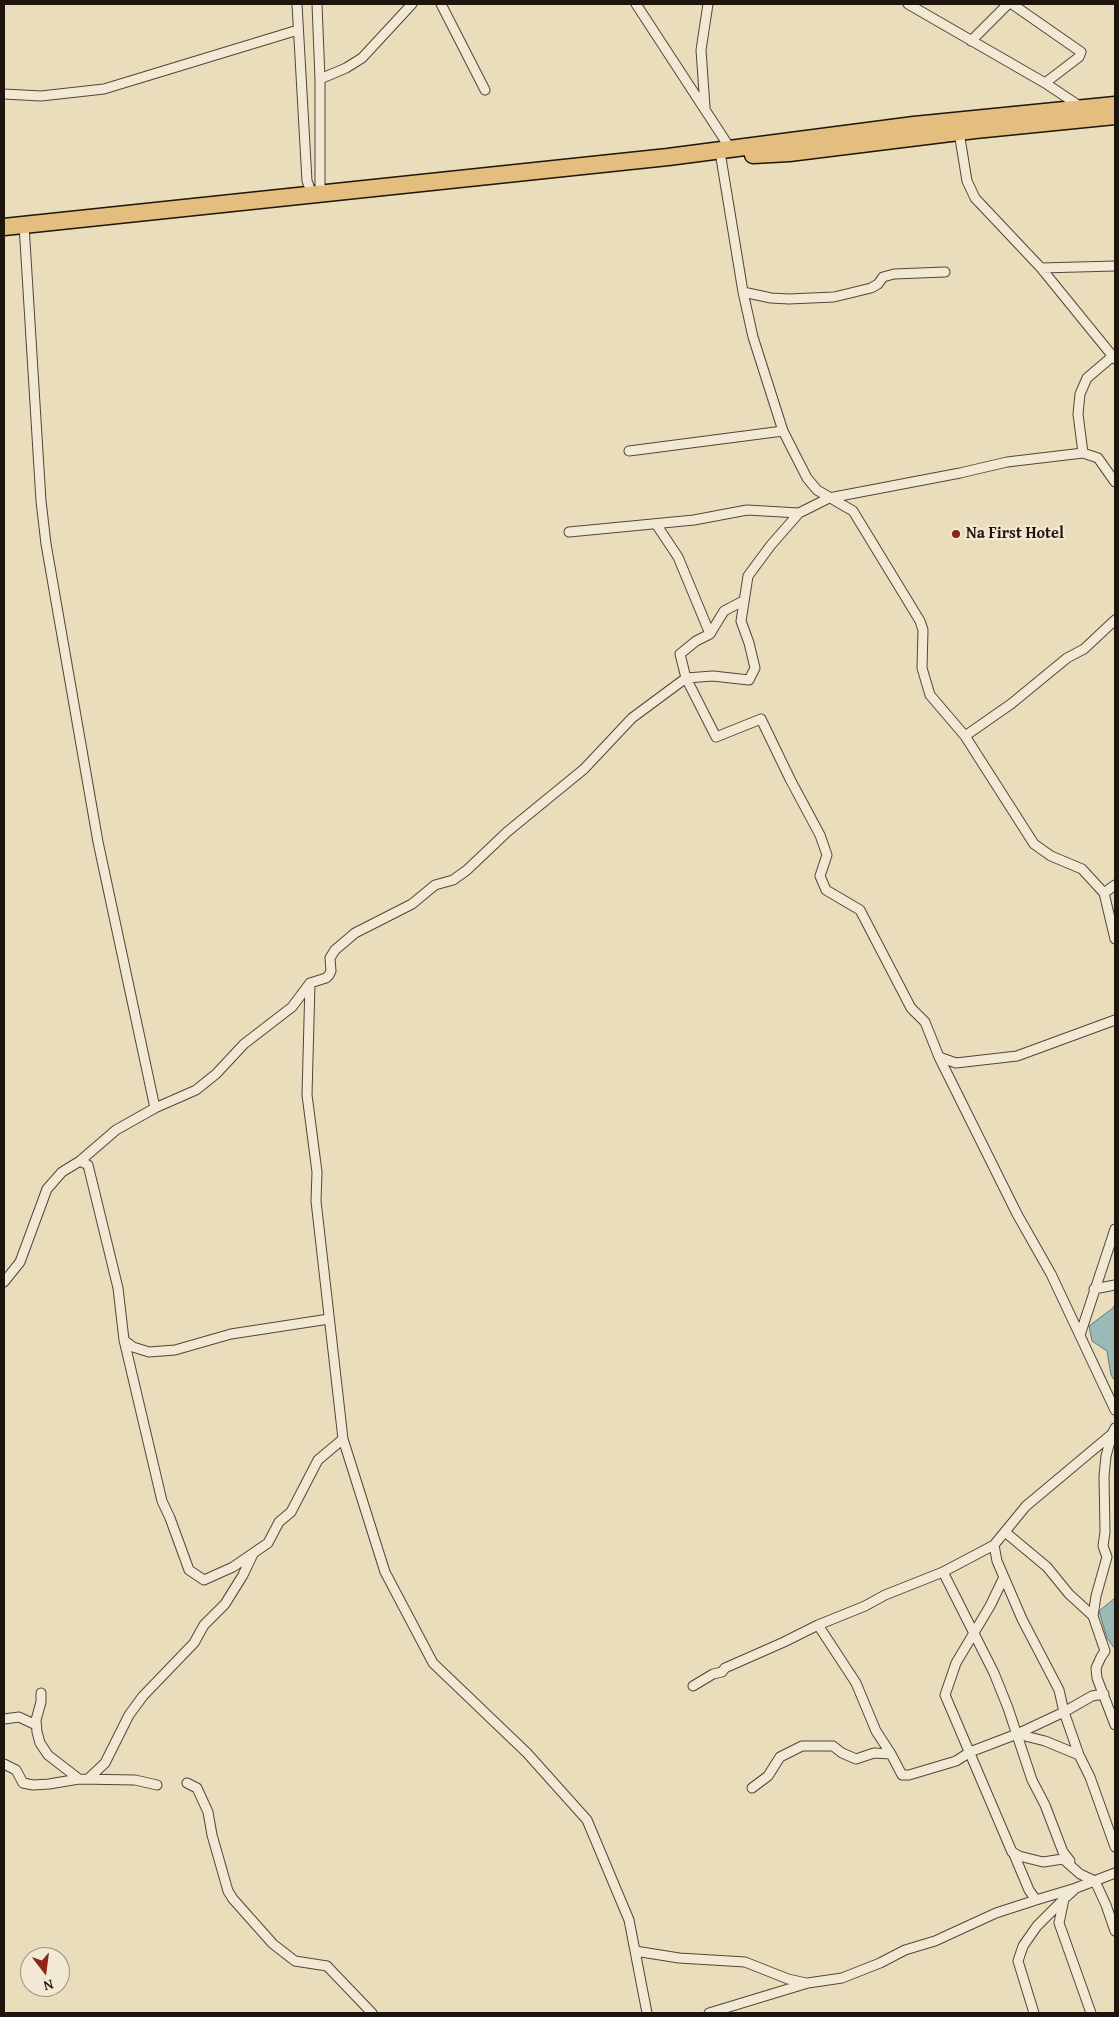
<!DOCTYPE html>
<html>
<head>
<meta charset="utf-8">
<style>
	body { margin:0 }
	#map { position:relative; width:1119px; height:2017px; overflow:hidden; background:#e9ddbc; font-family:"Gentium Book Plus",serif }
	canvas { display:block }
	.frame { position:absolute; inset:0; border:5px solid #1e150c; pointer-events:none }
	.north { position:absolute; left:20px; top:1947px; width:50px; height:50px; box-sizing:border-box; background:#f1e9d3; border:1px solid #9d9483; border-radius:50%; rotate:165deg; font-size:14px; font-weight:700; line-height:20px; text-align:center; color:#1e150c }
	.north::after { content:''; display:block; margin:auto; width:18px; height:22px; background:#8f2418; clip-path:polygon(50% 0,100% 100%,50% 72%,0 100%) }
</style>
</head>
<body>
<div id="map">
<canvas width="1119" height="2017"></canvas>
<div class="frame"></div>
<div class="north">N</div>
</div>
<script>
const context = document.querySelector('canvas').getContext('2d');
context.lineJoin = 'round';
function paint(path, color) {
  context.fillStyle = color;
  context.fill(path, 'evenodd');
}
function shape(rows) {
  const path = new Path2D();
  for (const r of rows) {
    path.moveTo(r[0], r[1]);
    for (let i = 2; i < r.length; i += 2) path.lineTo(r[i], r[i + 1]);
  }
  return path;
}
function trace(path, color, width, dash) {
  context.strokeStyle = color;
  context.lineWidth = width;
  context.lineCap = dash ? 'butt' : 'round';
  context.setLineDash(dash || []);
  context.stroke(path);
}
function drawText(font, color, halo, rows, align = 'center') {
  context.font = font + ' "Gentium Book Plus",serif';
  context.lineWidth = 4.5;
  context.setLineDash([]);
  context.textBaseline = 'middle';
  context.strokeStyle = halo;
  context.fillStyle = color;
  for (const [text, x, y, turn = 0] of rows) {
    context.save();
    context.translate(x, y);
    context.rotate((+turn || 0) * Math.PI / 180);
    context.textAlign = isNaN(turn) ? turn : align;
    if (halo) context.strokeText(text, 0, 0);
    context.fillText(text, 0, 0);
    context.restore();
  }
}
const water = shape([
	[1115,1304,1115,1381,1111,1375,1107,1351,1092,1341,1089,1326,1113,1308,1115,1304],
	[1115,1598,1115,1649,1107,1638,1099,1611,1115,1598]
]);
paint(water, '#99bab7');
trace(water, '#687873', 1);
const street = shape([
	[297,4,307,181,312,194],
	[317,4,320,79],
	[441,4,485,90],
	[636,4,730,148],
	[908,4,1045,83,1081,107],
	[1012,4,1081,52,1079,57,1045,83],
	[971,41,1008,4],
	[4,94,41,96,104,89,298,30],
	[705,107,701,50,708,4],
	[959,132,967,181,975,198,1041,268,1115,359],
	[721,158,743,292,753,337,783,431,807,478,817,490,853,511,920,621,923,630,922,668,930,695,965,736,1034,844,1051,856,1082,869,1104,893,1115,939],
	[320,193,320,79,346,68,362,58,412,4],
	[1041,268,1115,266],
	[743,292,771,298,789,299,834,297,871,288,878,284,883,277,894,274,945,272],
	[629,451,783,431],
	[1083,453,1078,414,1080,394,1087,378,1113,356],
	[656,524,678,557,710,634],
	[569,532,694,520,747,510,799,513],
	[743,601,724,611,710,634,696,641,680,654,686,678,716,737,761,719,790,779,820,835,827,855,820,876,826,890,860,910,911,1008,925,1022,939,1057,956,1063,1017,1056,1115,1020],
	[965,736,1011,704,1067,658,1084,649,1115,620],
	[1104,893,1115,885],
	[310,983,307,1095,317,1172,316,1201,343,1439,385,1572,433,1663,527,1753,587,1820,629,1920,647,2013],
	[939,1057,1017,1214,1051,1274,1115,1410],
	[155,1108,196,1090,216,1074,244,1044,292,1007,310,983,326,978,329,975,331,971,330,958,335,950,355,933,412,904,435,885,453,880,467,870,507,832,584,769,632,718,686,678,713,676,749,680,755,668,749,643,741,621,748,576,771,545,799,513,829,498,960,473,1007,462,1083,453,1098,458,1115,482],
	[80,1161,88,1165,118,1288,124,1340,133,1347,149,1352,175,1350,231,1334,329,1319],
	[4,1282,20,1262,47,1189,62,1172,80,1161,116,1130,155,1108,98,842,46,544,41,501,24,225],
	[1094,1289,1115,1285],
	[1080,1335,1115,1229],
	[124,1340,162,1501,170,1518,189,1570,204,1580,233,1567,268,1543,279,1522,291,1512,318,1460,343,1439],
	[1112,1434,1106,1456,1104,1476,1105,1532,1103,1546,1107,1557,1096,1596,1093,1616,1105,1651,1101,1657,1096,1668,1097,1678,1115,1725],
	[1005,1532,1047,1567,1069,1594,1093,1616],
	[943,1572,994,1673,1008,1708,1032,1780,1045,1805,1063,1852,1070,1861],
	[1004,1577,990,1606,956,1663,945,1695,1012,1852,1019,1856,1043,1862,1063,1859,1080,1874,1095,1881,1106,1905,1115,1931],
	[818,1625,856,1683,876,1731,891,1754],
	[693,1686,713,1674,722,1672,725,1668,784,1642,818,1625,865,1606,885,1595,943,1572,994,1545],
	[41,1693,41,1702,36,1720,37,1732,40,1743,48,1755,79,1779],
	[1104,1694,1092,1696,1064,1712,1059,1690,1022,1619,997,1561,994,1545,1026,1506,1112,1434,1115,1428],
	[4,1719,19,1717,36,1725],
	[1017,1734,1045,1741,1079,1755],
	[4,1764,16,1770,23,1783,33,1785,49,1784,79,1779,135,1780,157,1785],
	[88,1779,105,1763,129,1715,143,1696,194,1643,204,1625,225,1604,243,1575,253,1554],
	[187,1783,197,1788,208,1812,212,1835,228,1891,233,1899,273,1944,295,1961,327,1966,372,2013],
	[752,1788,768,1776,780,1757,802,1746,833,1746,842,1753,856,1759,874,1753,891,1754,902,1775,909,1775,956,1761,970,1752,1017,1734,1064,1712,1079,1755,1090,1777,1115,1847],
	[1013,1852,1029,1890,1036,1900,1076,1888,1115,1873],
	[1074,1890,1064,1899,1059,1923,1091,2013],
	[635,1951,679,1958,745,1962,788,1979,806,1983],
	[709,2013,808,1983,842,1978,880,1963,905,1950,935,1941,996,1913,1036,1900],
	[1034,2013,1018,1961,1023,1946,1037,1926,1062,1901]
]);
const highway = shape([
	[753,155,789,153,975,130,1115,116],
	[4,227,668,157,914,125,1115,105]
]);
trace(street, '#514738', 11);
trace(highway, '#1e150c', 19);
trace(street, '#f1e9d3', 9);
trace(highway, '#e4be7e', 16);
for (const [x, y, r, color] of [
	[956,534,5,"#8f2418"]
]) {
  const dot = new Path2D();
  dot.arc(x, y, r, 0, 2 * Math.PI);
  context.fillStyle = color;
  context.fill(dot);
  trace(dot, '#f1e9d3', 2);
}
drawText('bold 16px', '#1e150c', '#f1e9d3', [
	["Na First Hotel",966,534]
], 'left');
</script>
</body>
</html>
